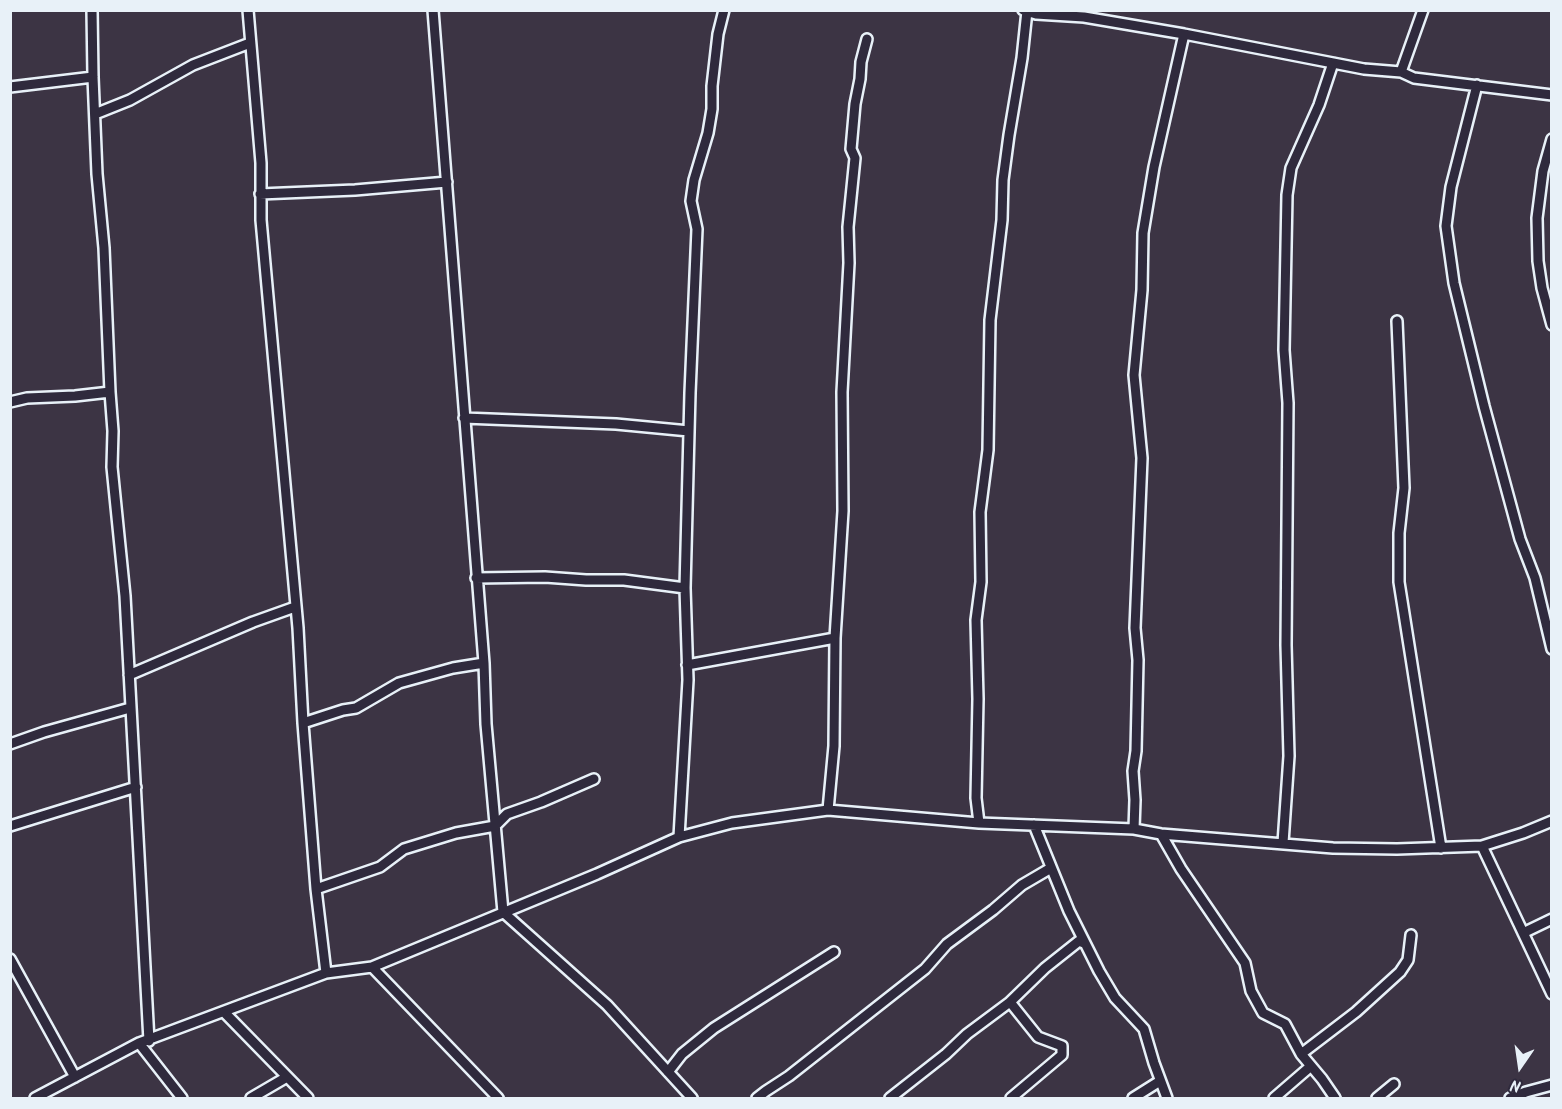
<!DOCTYPE html>
<html>
<head>
<meta charset="utf-8">
<style>
	body { margin:0 }
	#map { position:relative; width:1562px; height:1109px; overflow:hidden; background:#3c3444; font-family:Kalam,sans-serif }
	canvas { display:block }
	.frame { position:absolute; inset:0; border:12px solid #e8f1f8; pointer-events:none }
	.north { position:absolute; left:1490px; top:1037px; width:60px; height:60px; -webkit-text-stroke:4px #2f2a3d; paint-order:stroke; rotate:193deg; font-size:16px; font-weight:700; line-height:24px; text-align:center; color:#e8f1f8 }
	.north::after { content:''; display:block; margin:auto; width:21px; height:27px; background:#e8f1f8; clip-path:polygon(50% 0,100% 100%,50% 72%,0 100%) }
</style>
</head>
<body>
<div id="map">
<canvas width="1562" height="1109"></canvas>
<div class="frame"></div>
<div class="north">N</div>
</div>
<script>
const context = document.querySelector('canvas').getContext('2d');
context.lineJoin = 'round';
function shape(rows) {
  const path = new Path2D();
  for (const r of rows) {
    path.moveTo(r[0], r[1]);
    for (let i = 2; i < r.length; i += 2) path.lineTo(r[i], r[i + 1]);
  }
  return path;
}
function trace(path, color, width, dash) {
  context.strokeStyle = color;
  context.lineWidth = width;
  context.lineCap = dash ? 'butt' : 'round';
  context.setLineDash(dash || []);
  context.stroke(path);
}
const minor = shape([
	[248,10,261,163,261,220,298,628,303,723,316,889,326,973],
	[433,10,484,663,486,724,503,912,607,1005,692,1098],
	[1023,10,1036,14,1084,17,1184,34,1364,69,1401,72,1414,78,1552,95],
	[1401,72,1423,10],
	[1477,85,1451,187,1446,226,1454,283,1484,406,1520,539,1535,578,1552,649],
	[10,87,93,77],
	[95,114,130,100,193,65,250,43],
	[1552,139,1543,171,1537,218,1538,261,1542,288,1552,325],
	[260,194,355,190,447,182],
	[1397,321,1404,488,1399,533,1399,582,1441,848],
	[110,392,113,431,112,467,125,596,149,1041],
	[10,402,27,398,75,396,110,392,104,248,97,174,93,77,92,10],
	[464,418,616,424,689,431],
	[476,578,545,577,586,580,624,580,685,588],
	[687,665,835,638],
	[129,675,253,622,295,607],
	[303,723,343,710,356,708,399,683,453,668,484,663],
	[10,744,44,732,130,708],
	[828,810,834,746,835,638,843,511,842,392,849,263,848,227,855,158,851,149,855,104,860,79,861,62,867,39],
	[979,823,976,798,978,699,976,620,981,582,980,512,988,450,990,320,1002,220,1003,180,1009,135,1022,58,1027,11],
	[1034,825,1069,911,1099,971,1115,998,1144,1029,1154,1063,1167,1098],
	[10,826,136,787],
	[1134,829,1135,800,1133,771,1136,751,1138,660,1135,628,1142,458,1134,375,1142,290,1143,233,1154,167,1184,34],
	[1161,834,1181,869,1245,963,1251,991,1263,1013,1285,1024,1301,1054,1322,1079,1335,1098],
	[679,837,688,680,685,588,690,393,697,229,691,201,694,180,708,133,712,109,712,86,718,34,724,10],
	[1283,843,1289,756,1286,645,1288,403,1284,350,1287,195,1291,168,1319,105,1333,63],
	[1482,846,1552,994],
	[316,889,380,867,404,849,456,833,495,826,507,814,541,802,594,779],
	[1523,933,1552,919],
	[10,959,75,1077],
	[372,967,498,1098],
	[224,1012,308,1098],
	[139,1043,182,1098],
	[1301,1054,1356,1012,1400,972,1408,960,1411,935],
	[668,1072,682,1054,714,1028,834,952],
	[35,1098,139,1043,326,973,372,967,597,874,679,837,732,823,828,810,979,823,1134,829,1161,834,1333,848,1397,849,1482,846,1523,833,1552,821],
	[251,1098,287,1077],
	[757,1098,766,1091,789,1076,925,969,947,944,993,910,1022,885,1051,868],
	[890,1098,946,1054,967,1034,1010,1002],
	[1011,1098,1062,1055,1062,1046,1038,1037,1010,1002,1045,968,1079,941,1084,943],
	[1133,1098,1160,1081],
	[1274,1098,1311,1066],
	[1377,1098,1394,1084],
	[1510,1098,1526,1092,1552,1085]
]);
trace(minor, '#e8f1f8', 14);
trace(minor, '#2f2a3d', 9);
</script>
</body>
</html>
